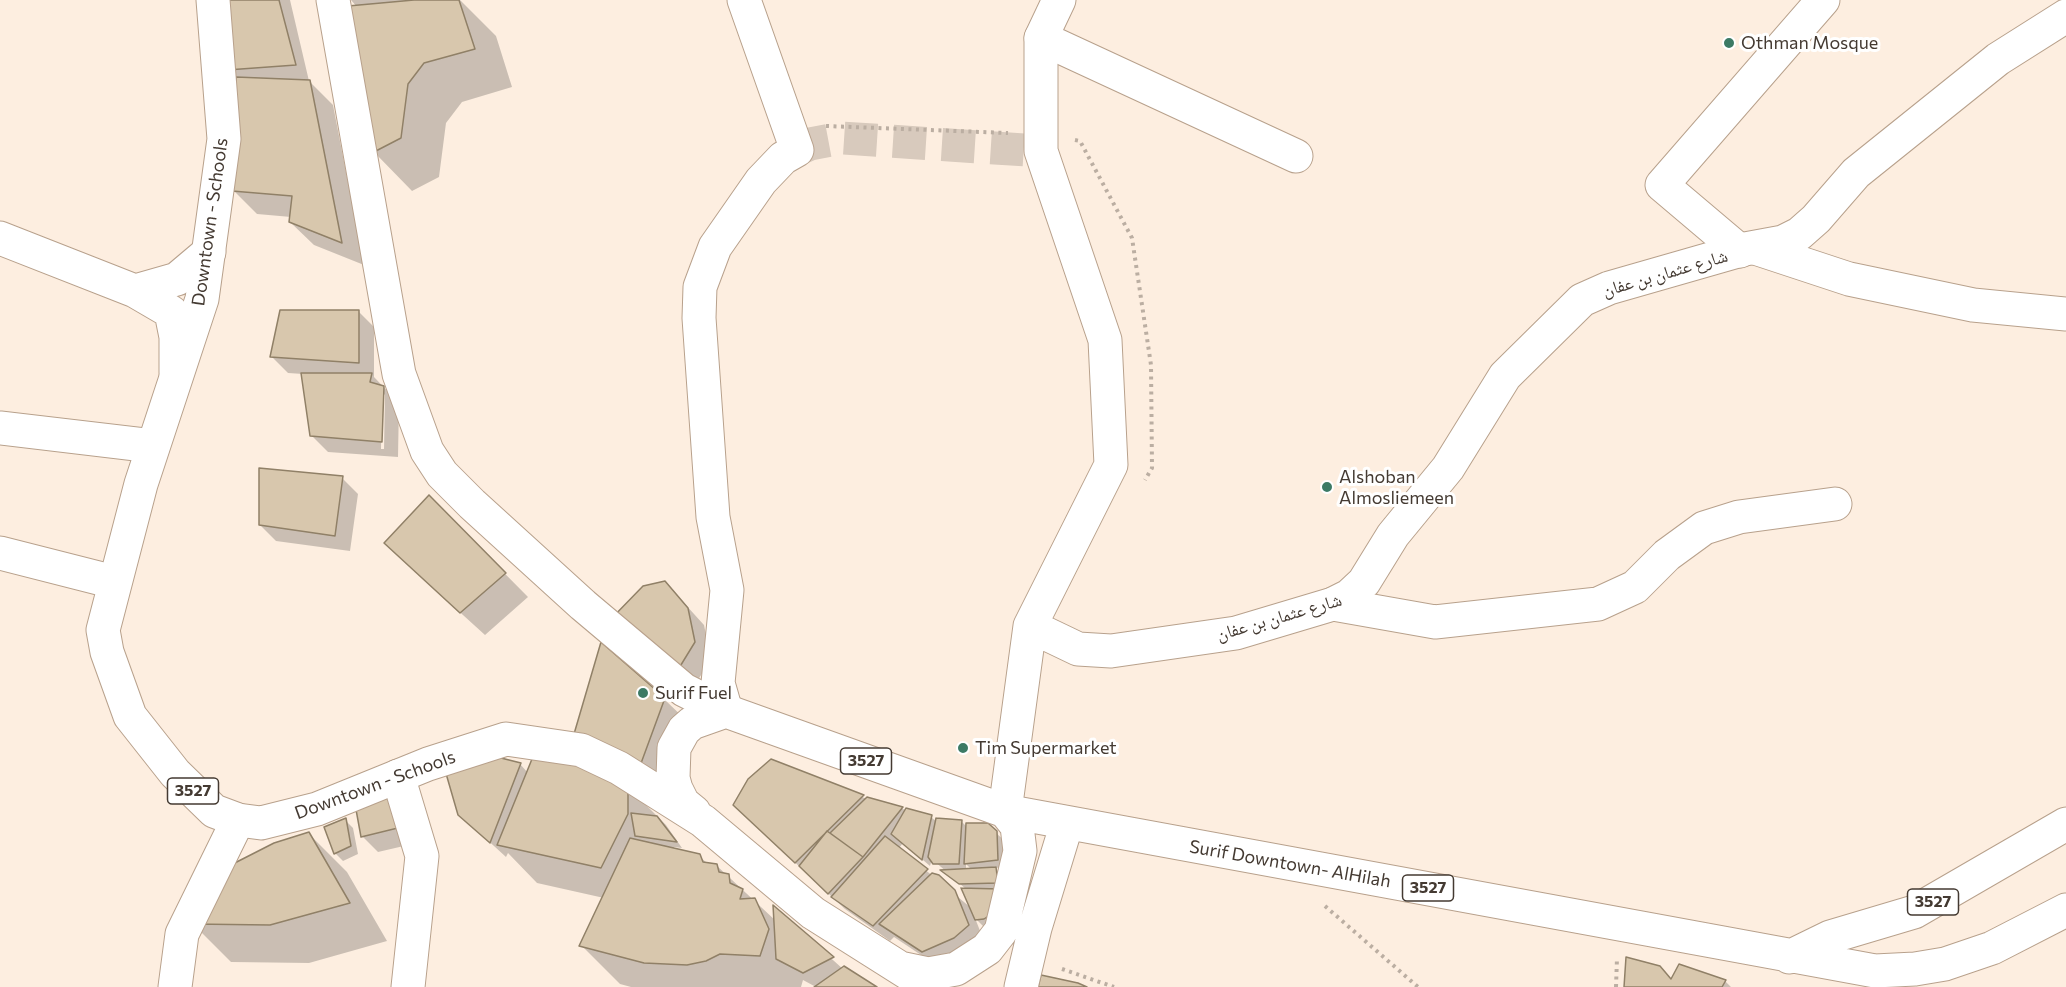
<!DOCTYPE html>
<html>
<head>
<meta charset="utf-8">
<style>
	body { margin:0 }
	canvas { display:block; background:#fdeee0 }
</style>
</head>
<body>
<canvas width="2066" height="987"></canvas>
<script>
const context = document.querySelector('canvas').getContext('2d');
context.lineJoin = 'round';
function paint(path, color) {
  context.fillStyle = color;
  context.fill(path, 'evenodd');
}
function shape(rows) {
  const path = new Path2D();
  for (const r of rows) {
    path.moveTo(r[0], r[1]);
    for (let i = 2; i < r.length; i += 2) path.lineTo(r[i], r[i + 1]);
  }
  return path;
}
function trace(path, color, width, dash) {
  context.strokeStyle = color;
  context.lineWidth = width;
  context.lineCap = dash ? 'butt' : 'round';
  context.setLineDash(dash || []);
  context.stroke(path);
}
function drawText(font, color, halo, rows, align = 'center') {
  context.font = font + ' Commissioner,"Noto Naskh Arabic",sans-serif';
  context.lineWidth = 6;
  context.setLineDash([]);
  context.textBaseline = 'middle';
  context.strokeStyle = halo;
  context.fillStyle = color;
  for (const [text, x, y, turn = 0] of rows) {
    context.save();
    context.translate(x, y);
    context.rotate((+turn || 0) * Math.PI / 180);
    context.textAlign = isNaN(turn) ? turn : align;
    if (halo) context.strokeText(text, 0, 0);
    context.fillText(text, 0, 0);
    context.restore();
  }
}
paint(shape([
	[225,0,290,0,309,81,333,105,364,265,314,245,290,222,291,217,257,214,234,191,237,78,229,69],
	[351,0,460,0,496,36,512,87,462,102,446,123,439,177,412,191,374,152,357,7],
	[358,311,374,327,374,377,399,403,398,457,328,452,311,435,303,374,288,373,272,357],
	[382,392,385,395,384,449,381,449],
	[342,478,358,494,350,551,276,541,260,525],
	[429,497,528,597,485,635,409,566],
	[665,582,704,625,711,659,693,688,627,637],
	[664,699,688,722,664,788,576,734],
	[771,761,867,799,931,817,937,822,961,821,968,828,996,833,1005,841,1005,867,995,868,1003,877,1007,898,984,927,975,918,984,941,939,967,894,937,890,941,845,909,759,829],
	[903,843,930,866,932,859,967,890,970,907,899,848],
	[966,864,972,870,966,870],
	[520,764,528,773,627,786,666,825,682,848,674,847,674,850,699,856,708,864,716,865,776,921,775,908,843,969,874,987,816,987,803,980,801,987,631,987,620,984,581,945,604,898,537,883,508,853,506,857,459,814],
	[357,805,421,842,378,852,362,836],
	[345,820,353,828,358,854,343,861,335,853],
	[308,833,347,872,387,941,309,963,231,962,193,924],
	[1672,980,1725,981,1731,987,1626,987]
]), '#0003');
const building = shape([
	[224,0,279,0,296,65,227,70,224,0],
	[414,0,459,0,475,49,424,63,408,84,401,138,372,153,348,6,414,0],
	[236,77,310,80,342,243,289,222,292,196,232,191,236,77],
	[280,310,359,310,359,363,270,357,280,310],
	[301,373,372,373,370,382,384,386,382,442,310,436,301,373],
	[259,468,343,476,335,536,259,525,259,468],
	[429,495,506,573,460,613,384,543,429,495],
	[665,581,688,608,695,642,676,673,609,621,643,586,665,581],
	[601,642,665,698,640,766,574,734,601,642],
	[493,756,521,763,490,843,458,815,445,770,493,756],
	[532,759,574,762,628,785,628,814,601,868,497,845,532,759],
	[771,759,864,795,795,863,733,805,748,779,771,759],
	[397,789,406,826,361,837,355,804,397,789],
	[867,797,903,807,863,857,830,833,867,797],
	[906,808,932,815,922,860,891,834,906,808],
	[631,813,657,816,677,842,635,836,631,813],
	[346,818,351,846,334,854,324,827,346,818],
	[936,818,962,820,959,864,933,864,928,857,936,818],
	[966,823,988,823,997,831,998,860,964,864,966,823],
	[827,831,863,857,828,894,799,866,827,831],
	[309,832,350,903,270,925,191,924,219,871,274,843,309,832],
	[885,836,928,869,873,926,831,897,885,836],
	[630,838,700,854,703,862,717,864,719,872,729,874,730,883,743,889,740,899,755,898,769,929,760,956,720,954,706,961,687,965,644,963,579,946,630,838],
	[996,867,998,883,959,884,940,870,996,867],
	[932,873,939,875,955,890,969,925,954,938,922,952,879,924,932,873],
	[961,888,1000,889,993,913,984,919,975,920,961,888],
	[773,905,834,957,803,973,776,959,773,905],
	[1626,957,1660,966,1671,979,1679,964,1726,980,1722,987,1624,987,1626,957],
	[844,966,877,987,814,987,844,966],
	[1041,975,1078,983,1087,987,1038,987,1041,975]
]);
paint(building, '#d8c7ad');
trace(building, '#908067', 1.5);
trace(shape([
	[797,150,810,144,842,138,1041,151]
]), '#d8cabd', 33, [33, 16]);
const street = shape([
	[1041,38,1296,156],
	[1755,248,1849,279,1973,305,2066,314],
	[1740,251,1662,185,1823,0],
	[0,428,153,446],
	[0,553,114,582],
	[1333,604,1435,622,1598,604,1635,587,1667,555,1704,528,1739,517,1835,504]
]);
const secondary = shape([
	[0,238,135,291,171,312,176,337,176,373],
	[135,291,177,279,209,252],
	[1030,626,1078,649,1111,651,1236,633,1333,604,1349,596,1364,582,1393,535,1448,468,1505,376,1582,300,1609,288,1745,249,1783,242,1799,234,1816,219,1856,173,1998,59,2066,16],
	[726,711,718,683,727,590,713,517,699,318,700,287,715,247,761,181,783,158,797,150,744,0],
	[398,776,422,856,408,987],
	[1005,811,1030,626,1111,465,1105,340,1041,151,1041,38,1059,0],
	[175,987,182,934,238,820]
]);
const primary = shape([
	[213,0,224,139,202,299,141,484,103,630,107,652,130,716,175,773,214,811,238,820,261,823,317,809,428,764,506,739,581,750,619,768,703,821,813,913,930,987],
	[333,0,399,374,427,451,442,474,472,504,583,605,684,690,726,711,1005,811,1875,971,1915,969,1945,964,1992,948,2066,910],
	[694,812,683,803,676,789,673,778,674,748,684,730,692,723,726,711],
	[1789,957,1830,937,1914,912,2066,824],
	[904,969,928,974,956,969,987,949,1001,931,1020,851,1017,826,1005,811],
	[1021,987,1035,928,1067,823]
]);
trace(street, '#b8a18c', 35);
trace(secondary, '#b8a18c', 35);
trace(primary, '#b8a18c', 35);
trace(shape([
	[826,126,1008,133],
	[1075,140,1080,141,1132,238,1151,365,1152,468,1145,480],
	[1325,906,1418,987],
	[1062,969,1114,987],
	[1616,987,1617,958]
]), '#bbaea2', 4, [3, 4.5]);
trace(street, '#fff', 33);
trace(secondary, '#fff', 33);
trace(primary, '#fff', 33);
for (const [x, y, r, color] of [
	[1729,43,6,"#3c7a65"],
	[1327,487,6,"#3c7a65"],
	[643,693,6,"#3c7a65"],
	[963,748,6,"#3c7a65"]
]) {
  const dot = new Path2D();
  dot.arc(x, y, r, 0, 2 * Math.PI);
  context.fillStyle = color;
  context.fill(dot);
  trace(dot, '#fff', 2);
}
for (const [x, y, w] of [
	[866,761,51],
	[193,791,51],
	[1428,888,51],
	[1933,902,51]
]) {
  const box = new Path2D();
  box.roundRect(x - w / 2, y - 13, w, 26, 4.5);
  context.fillStyle = '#fff';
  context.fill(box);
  trace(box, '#443a32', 1.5);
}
drawText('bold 16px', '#443a32', null, [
	["3527",866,761],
	["3527",193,791],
	["3527",1428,888],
	["3527",1933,902]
]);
drawText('18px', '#443a32', '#fff', [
	["Othman Mosque",1741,43],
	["Alshoban",1339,477],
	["Almosliemeen",1339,498],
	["Surif Fuel",655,693],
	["Tim Supermarket",975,748]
], 'left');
drawText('18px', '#443a32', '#fff', [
	["Downtown - Schools",210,222,-82],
	["شارع عثمان بن عفان",1665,273,-16],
	["شارع عثمان بن عفان",1279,617,-16],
	["Downtown - Schools",375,785,-20],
	["Surif Downtown- AlHilah",1290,864,10]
]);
</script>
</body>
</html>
